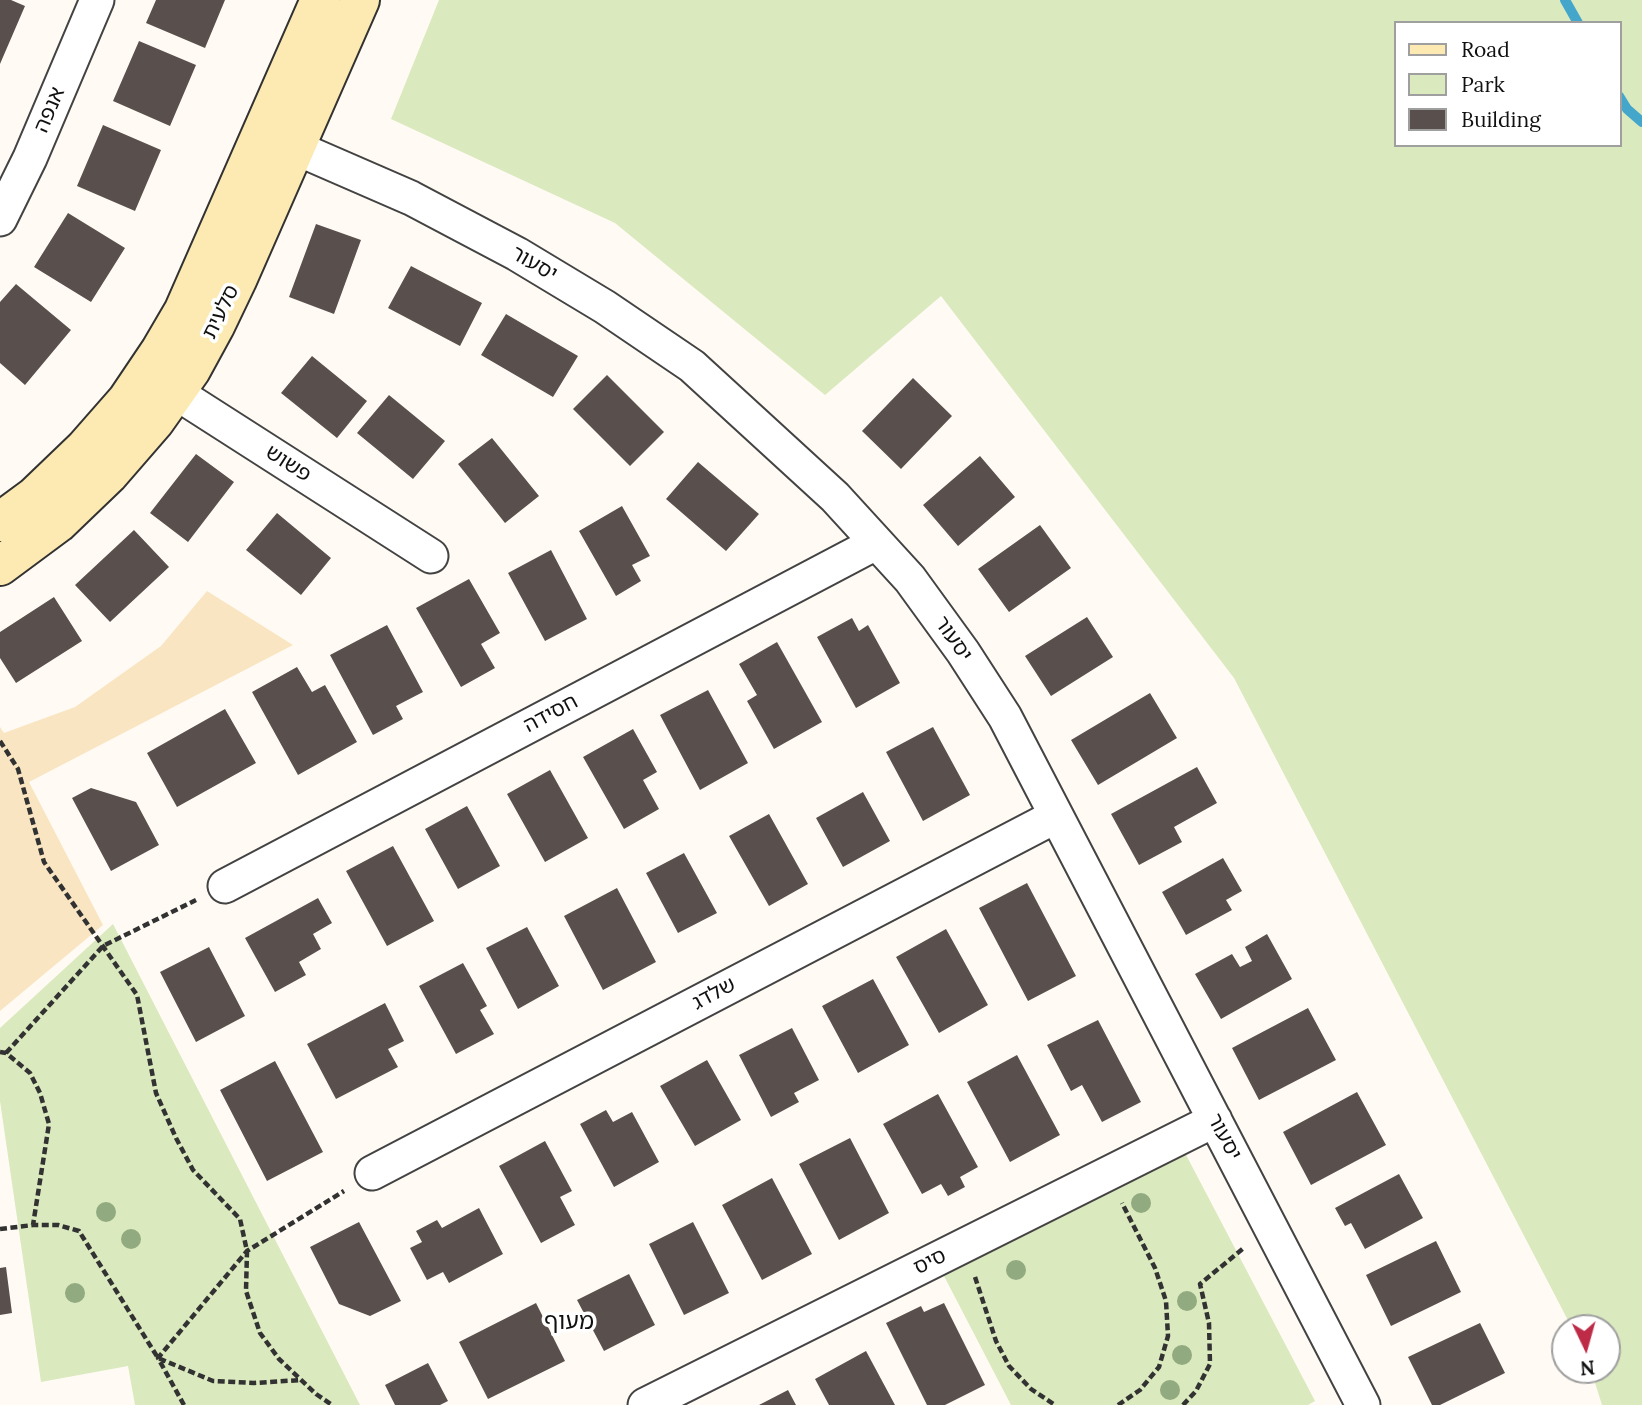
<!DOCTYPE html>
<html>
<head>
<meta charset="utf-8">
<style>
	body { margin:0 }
	#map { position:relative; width:1642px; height:1405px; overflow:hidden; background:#fffbf4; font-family:Lora,serif }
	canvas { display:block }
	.legend { position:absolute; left:1394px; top:21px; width:228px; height:126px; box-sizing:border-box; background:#fff; border:2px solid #9f9f9f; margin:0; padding:9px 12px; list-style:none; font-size:21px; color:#101010 }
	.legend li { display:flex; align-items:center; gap:14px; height:35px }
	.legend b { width:35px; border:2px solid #9f9f9f }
	.north { position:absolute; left:1551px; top:1314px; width:70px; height:70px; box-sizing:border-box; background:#fff; border:2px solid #9f9f9f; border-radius:50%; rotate:175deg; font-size:19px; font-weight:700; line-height:28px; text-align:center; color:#101010 }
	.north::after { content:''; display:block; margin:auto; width:24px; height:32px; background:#be2b46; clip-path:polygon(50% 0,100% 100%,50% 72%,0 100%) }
</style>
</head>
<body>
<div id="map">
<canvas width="1642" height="1405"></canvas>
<ul class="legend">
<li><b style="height:9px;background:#fceab2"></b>Road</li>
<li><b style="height:19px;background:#dae9be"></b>Park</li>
<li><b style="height:19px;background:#59504d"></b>Building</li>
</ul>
<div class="north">N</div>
</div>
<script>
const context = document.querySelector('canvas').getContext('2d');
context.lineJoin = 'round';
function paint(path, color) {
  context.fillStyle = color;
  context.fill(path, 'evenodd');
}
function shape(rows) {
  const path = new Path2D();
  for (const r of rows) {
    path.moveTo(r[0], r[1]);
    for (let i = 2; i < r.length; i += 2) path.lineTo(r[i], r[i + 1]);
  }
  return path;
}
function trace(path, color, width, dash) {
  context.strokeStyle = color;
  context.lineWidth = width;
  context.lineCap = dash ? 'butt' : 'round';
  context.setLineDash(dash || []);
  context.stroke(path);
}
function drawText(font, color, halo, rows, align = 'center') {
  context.font = font + ' Lora,"Noto Sans Hebrew",serif';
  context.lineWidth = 7;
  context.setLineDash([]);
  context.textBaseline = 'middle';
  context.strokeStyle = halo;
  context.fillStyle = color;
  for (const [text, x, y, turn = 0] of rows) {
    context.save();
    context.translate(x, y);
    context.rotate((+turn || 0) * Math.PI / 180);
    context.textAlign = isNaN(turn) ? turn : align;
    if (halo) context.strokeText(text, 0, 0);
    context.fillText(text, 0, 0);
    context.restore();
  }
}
paint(shape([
	[439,0,1642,0,1642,1405,1602,1405,1591,1370,1607,1370,1607,1328,1572,1328,1234,678,941,296,825,395,615,223,391,119],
	[1395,23,1619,23,1619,145,1395,145],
	[113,924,360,1405,135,1405,128,1366,41,1382,0,1101,0,1028],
	[1184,1151,1315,1401,1308,1405,1011,1405,944,1276]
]), '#dae9be');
paint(shape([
	[207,591,293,645,29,782,103,925,0,1011,0,727,4,733,75,707,161,646]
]), '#f9e5c2');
trace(shape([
	[1565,0,1578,23],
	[1619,96,1627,109,1642,122]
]), '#43a6ca', 10);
paint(shape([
	[0,0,11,0,25,6,0,64],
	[156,0,225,0,205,48,146,23],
	[139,41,196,65,170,126,113,101],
	[103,125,161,150,135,211,77,186],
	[68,213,125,248,91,302,34,267],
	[316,224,361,240,334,314,289,297],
	[411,266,482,303,460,346,388,308],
	[16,284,71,330,25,385,0,363,0,302],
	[506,314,578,356,553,397,481,355],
	[312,356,367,401,337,438,281,393],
	[607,375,664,432,630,466,573,409],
	[913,378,952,416,901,469,862,431],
	[389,395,445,441,413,479,357,433],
	[492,438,539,496,505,523,458,464],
	[196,454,234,482,188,542,150,513],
	[980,456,1015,497,958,546,923,505],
	[698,462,759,514,726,551,666,499],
	[622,506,650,556,632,565,641,581,616,596,579,531],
	[277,513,331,558,301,595,246,550],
	[1040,525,1071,568,1009,612,978,569],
	[134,530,169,567,110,622,75,585],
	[551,550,587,619,545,641,508,573],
	[469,579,500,633,481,644,495,668,461,687,416,608],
	[54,597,82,641,16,683,0,658,0,632],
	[1087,617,1113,657,1051,696,1025,656],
	[852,618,859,631,868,625,900,683,856,708,817,637],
	[387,625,423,692,396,706,403,719,373,735,330,655],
	[777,642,822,722,774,749,747,701,757,695,739,664],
	[297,667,312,692,325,685,357,742,298,775,252,692],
	[708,690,748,763,700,790,660,715],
	[1150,693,1177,738,1098,785,1071,740],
	[225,709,256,763,177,807,147,753],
	[933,727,970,795,923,821,886,752],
	[633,729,657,772,643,780,659,809,624,829,583,757],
	[1197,767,1217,803,1174,827,1182,842,1139,865,1111,814],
	[550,770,588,838,545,862,507,794],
	[91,788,136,802,159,845,111,871,72,798],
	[863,792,890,841,843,867,816,818],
	[467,806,500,866,458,889,425,829],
	[769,814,808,884,769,906,729,836],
	[393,846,434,921,387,946,346,871],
	[684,853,717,913,678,933,646,873],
	[1223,858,1242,891,1226,900,1232,910,1186,935,1162,892],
	[1027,883,1076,976,1028,1001,979,908],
	[617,888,656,962,603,990,564,916],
	[318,898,332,923,313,934,321,949,299,962,306,975,275,992,245,938],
	[527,927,559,986,518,1009,486,948],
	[946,929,988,1005,939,1033,896,957],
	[1267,934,1292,979,1221,1019,1195,974,1232,954,1240,967,1252,961,1245,947],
	[209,947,245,1016,196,1042,160,972],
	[463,963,487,1006,480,1010,494,1034,456,1054,419,986],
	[873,979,909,1045,858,1073,822,1006],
	[385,1003,404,1041,388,1049,398,1067,336,1099,307,1044],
	[1308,1008,1336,1060,1259,1100,1232,1048],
	[1098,1020,1141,1102,1102,1122,1082,1085,1071,1091,1047,1045],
	[792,1028,819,1080,794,1093,799,1102,771,1117,739,1055],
	[1017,1055,1060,1135,1010,1162,967,1082],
	[707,1060,741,1120,695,1146,660,1086],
	[275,1061,323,1152,267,1181,220,1090],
	[1357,1092,1386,1145,1311,1185,1283,1132],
	[938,1094,978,1167,960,1177,965,1187,948,1196,941,1184,922,1194,883,1124],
	[606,1110,613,1122,632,1112,659,1162,614,1187,580,1124],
	[850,1138,889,1213,839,1240,799,1164],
	[545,1141,572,1191,560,1197,575,1225,541,1243,499,1166],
	[1399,1174,1423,1218,1365,1249,1351,1223,1345,1226,1335,1208],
	[772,1178,812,1254,762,1280,722,1205],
	[479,1208,503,1254,449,1283,443,1272,427,1280,410,1248,422,1242,416,1231,437,1220,442,1228],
	[359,1222,401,1301,370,1316,339,1304,310,1247],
	[693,1222,729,1293,684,1315,649,1244],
	[1436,1241,1461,1292,1391,1326,1366,1275],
	[6,1267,12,1313,0,1315,0,1268],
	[629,1274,655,1325,604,1351,577,1300],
	[536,1303,565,1361,488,1399,459,1342],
	[944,1303,985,1385,945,1405,927,1405,886,1323,921,1306,924,1312],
	[1480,1323,1505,1373,1440,1405,1432,1405,1408,1357],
	[866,1351,895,1405,829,1405,815,1379],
	[428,1363,448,1401,440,1405,395,1405,385,1385],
	[788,1390,796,1405,759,1405]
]), '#59504d');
const street = shape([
	[273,138,411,198,517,254,605,307,692,366,835,497,910,579,963,652,1005,717,1363,1405],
	[0,219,30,158,97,0],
	[153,378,431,556],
	[225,886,876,543],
	[372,1173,1056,816],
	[645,1405,1215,1120]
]);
const secondary = shape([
	[0,522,35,496,84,449,127,400,160,351,184,310,320,0],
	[0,566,58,523,109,474,155,421,191,370,215,326,237,280,360,0]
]);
trace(street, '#434343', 37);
trace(secondary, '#323232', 42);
trace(shape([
	[0,741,18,769,44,862,137,995,156,1093,176,1138,193,1170,240,1219,247,1251,246,1291,260,1333,279,1359,316,1394,332,1405],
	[0,1052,6,1053,30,1073,40,1093,49,1124,33,1225],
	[6,1053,103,946,196,900],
	[0,1229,33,1225,58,1225,79,1231,158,1358,213,1381,254,1383,301,1380],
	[975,1277,996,1341,1009,1366,1031,1389,1055,1405],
	[184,1405,158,1358,247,1251,344,1191],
	[1118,1405,1140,1390,1159,1367,1168,1336,1166,1301,1155,1268,1122,1203],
	[1183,1405,1196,1391,1210,1364,1209,1323,1200,1284,1245,1247]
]), '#323232', 4.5, [7, 3.5]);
trace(street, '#fff', 33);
trace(secondary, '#fceab2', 38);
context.fillStyle = '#92aa80';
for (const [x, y] of [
	[1141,1203],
	[106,1212],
	[131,1239],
	[1016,1270],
	[75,1293],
	[1187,1301],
	[1182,1355],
	[1170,1390]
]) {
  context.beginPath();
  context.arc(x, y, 10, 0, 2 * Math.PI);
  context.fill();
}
drawText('21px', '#101010', '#fff', [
	["אנפה",50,110,-67],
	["יסעור",534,264,30],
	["סלעית",221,312,-64],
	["פשוש",288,464,33],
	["יסעור",953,639,55],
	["חסידה",551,714,-28],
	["שלדג",714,994,-28],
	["יסעור",1224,1137,62],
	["סיס",930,1262,-27]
]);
drawText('23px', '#101010', '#fff', [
	["מעוף",569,1322]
]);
</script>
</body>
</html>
